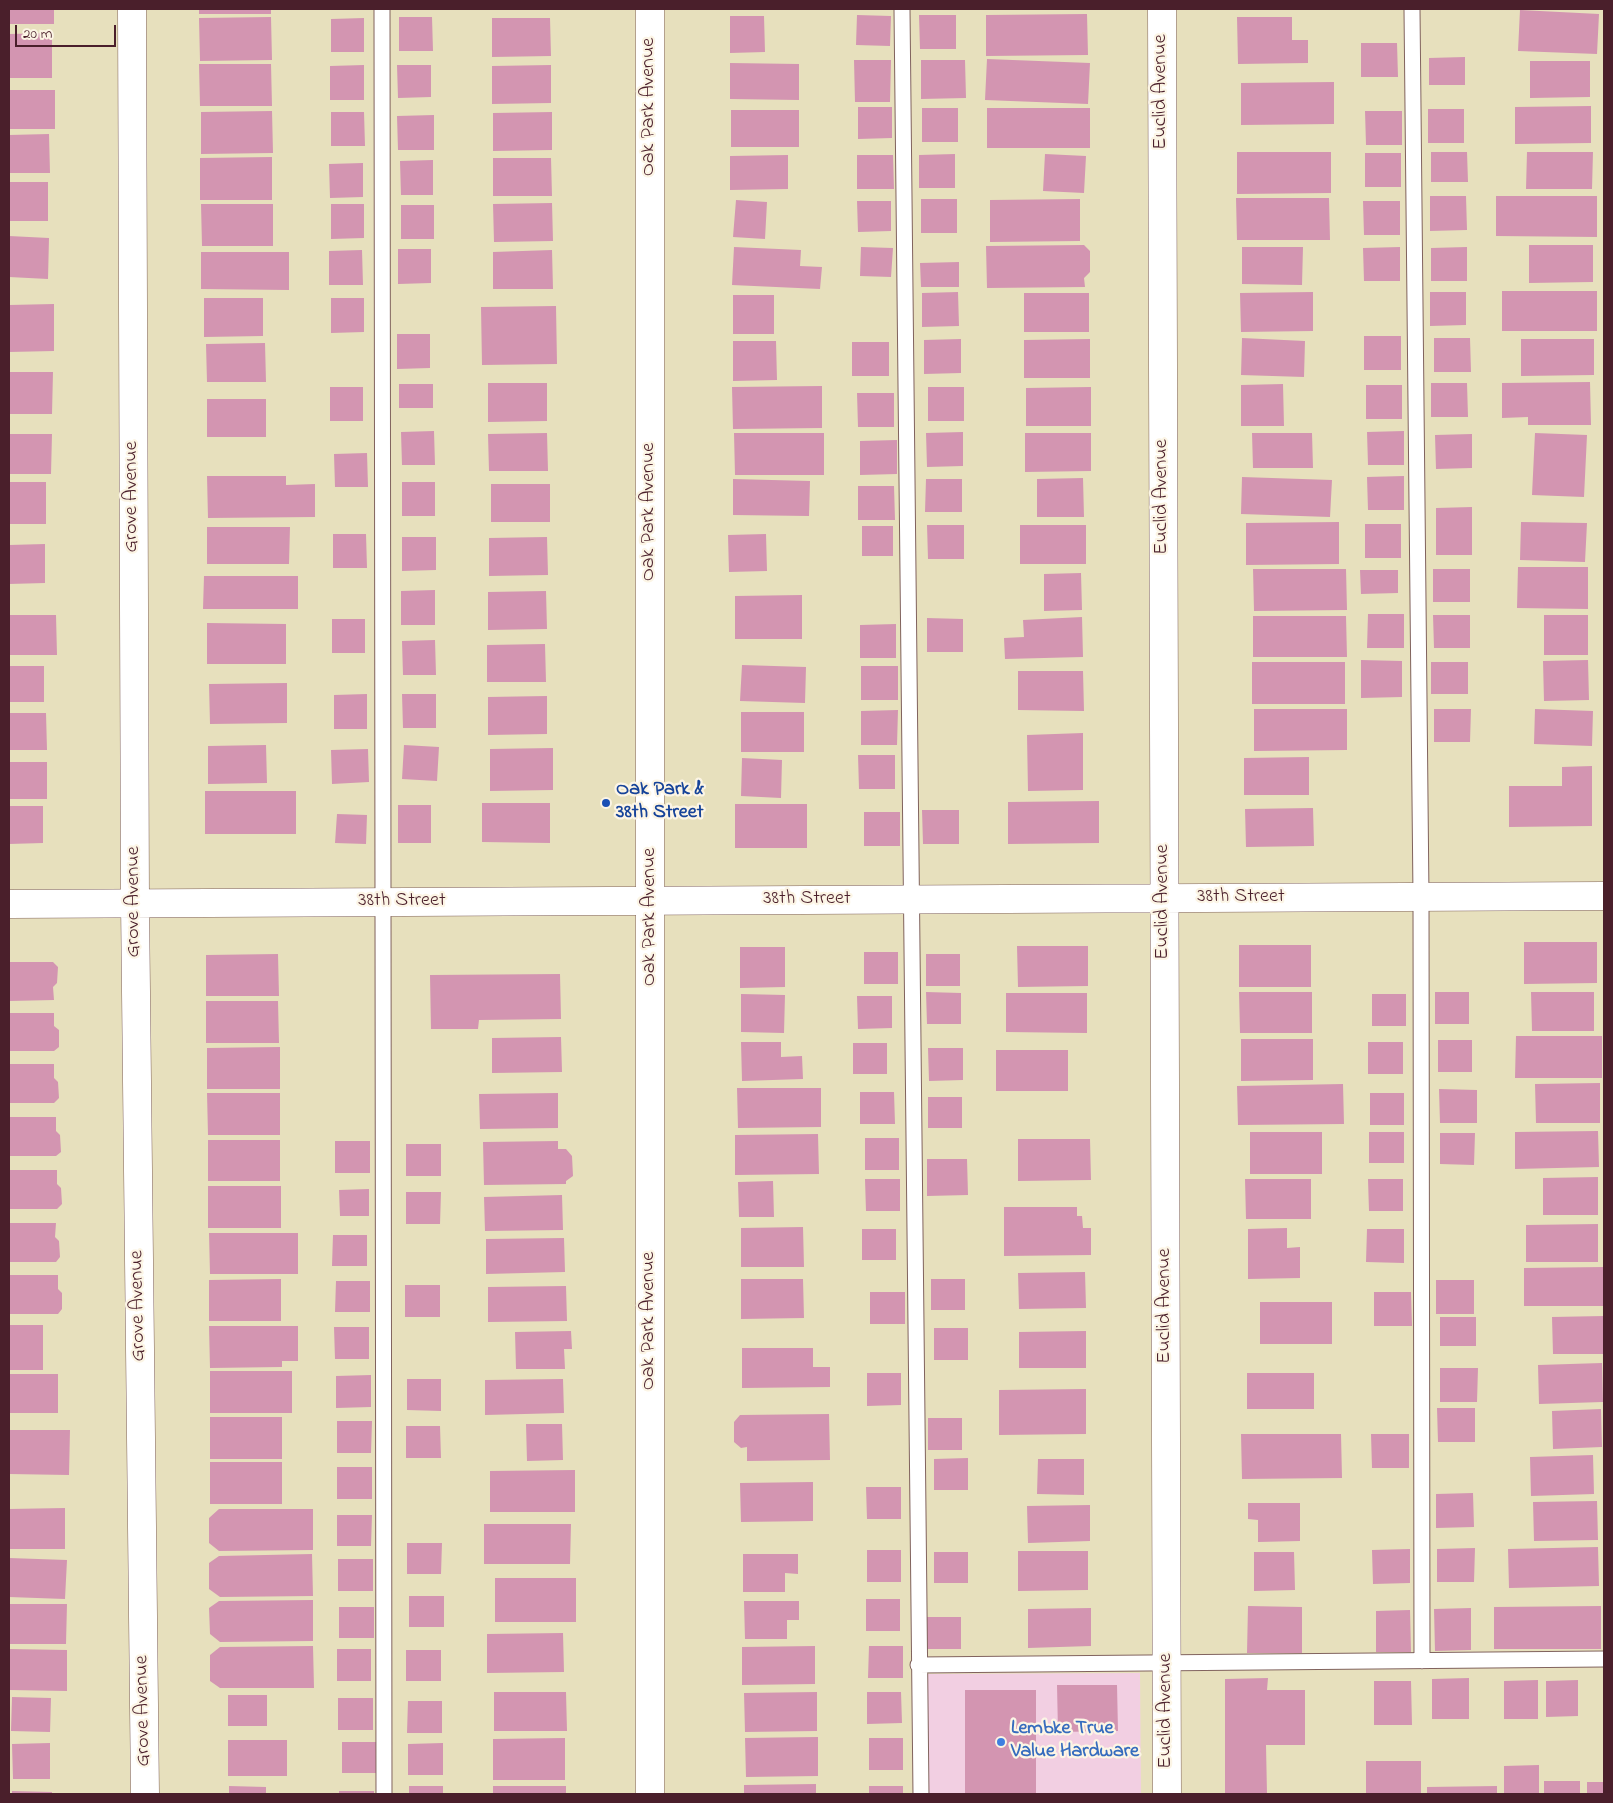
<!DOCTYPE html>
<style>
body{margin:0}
#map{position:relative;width:1613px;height:1803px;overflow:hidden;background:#e7e0bd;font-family:"Indie Flower",sans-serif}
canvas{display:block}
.frame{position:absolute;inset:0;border:10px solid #4a1f2b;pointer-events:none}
.scale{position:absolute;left:15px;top:25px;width:101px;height:22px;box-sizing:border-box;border:2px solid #4a1f2b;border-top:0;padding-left:6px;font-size:15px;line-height:18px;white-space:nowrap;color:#4a1f2b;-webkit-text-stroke:4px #fcf5e5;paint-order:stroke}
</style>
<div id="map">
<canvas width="1613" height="1803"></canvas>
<div class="frame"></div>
<div class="scale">20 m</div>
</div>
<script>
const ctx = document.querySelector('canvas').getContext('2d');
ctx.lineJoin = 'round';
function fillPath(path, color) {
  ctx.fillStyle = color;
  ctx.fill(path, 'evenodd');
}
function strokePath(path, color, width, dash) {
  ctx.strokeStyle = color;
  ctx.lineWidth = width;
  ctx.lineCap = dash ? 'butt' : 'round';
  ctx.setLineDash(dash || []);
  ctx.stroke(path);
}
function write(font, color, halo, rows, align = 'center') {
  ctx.font = font + ' "Indie Flower",sans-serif';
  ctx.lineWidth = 4.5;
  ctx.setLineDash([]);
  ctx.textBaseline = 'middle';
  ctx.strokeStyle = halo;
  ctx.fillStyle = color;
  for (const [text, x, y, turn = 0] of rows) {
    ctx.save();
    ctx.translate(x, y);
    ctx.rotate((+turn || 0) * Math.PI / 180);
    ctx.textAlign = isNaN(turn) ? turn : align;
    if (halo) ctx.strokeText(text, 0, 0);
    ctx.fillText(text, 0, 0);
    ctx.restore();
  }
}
const built = new Path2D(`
 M1140 1673 1141 1794H928L927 1674Z`);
const building = new Path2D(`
 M9 9H54V24H9Z
 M199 9H271V14H199Z
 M1520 10 1599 14 1597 54 1518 51Z
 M1087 14 1088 55 986 56V15Z
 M857 15 891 16 890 46 856 45Z
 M919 15H956V49H920Z
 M730 16H764L765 52 730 53Z
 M271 17 272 60 200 61 199 18Z
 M399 17H432L433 51H399Z
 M1237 17H1292V40H1308V63L1238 64Z
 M364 18V52H331V19Z
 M492 18H550L551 56 492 57Z
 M52 33V78H9V34Z
 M1361 43H1397L1398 77H1361Z
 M1465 57V85H1429V58Z
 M987 59 1090 63 1088 104 985 100Z
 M854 60H891L890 102H855Z
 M921 60H965L966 98 921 99Z
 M1530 61H1590V97L1530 98Z
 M730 63 799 64V100L730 99Z
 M199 64H271L272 106H200Z
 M364 65V100H330V66Z
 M397 65H431V97L398 98Z
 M551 65V103L492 104V66Z
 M1334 82V124L1241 125V83Z
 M9 90H55V129H9Z
 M1591 106V143L1515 144V107Z
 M858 107H892V138L858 139Z
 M922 108H958V142H922Z
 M987 108H1090V148H987Z
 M1428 109H1464V143H1428Z
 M731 110H799V147H731Z
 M272 111 273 153 201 154V112Z
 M1365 111H1402V145H1366Z
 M331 112H364L365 146H331Z
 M552 112V150L493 151V113Z
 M434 115V150H398L397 116Z
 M49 134 50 173H9V135Z
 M1237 152H1331V193L1237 194Z
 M1431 152H1467L1468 182H1431Z
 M1527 152H1593L1592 189H1526Z
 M1365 153H1401V187H1365Z
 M955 154V188H919V155Z
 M1045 154 1086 156 1084 193 1043 191Z
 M788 155V189L730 190V156Z
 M857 155H893L894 189H857Z
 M272 157V200H200V158Z
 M493 158H551L552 196H493Z
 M433 160V195H401L400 161Z
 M363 163V197L330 198 329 164Z
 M9 182H48V221H9Z
 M1430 196H1466L1467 230 1430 231Z
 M1496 196H1597V237L1496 236Z
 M1236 198H1329L1330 240H1237Z
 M921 199H957V233H921Z
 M1080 199V241L990 242V200Z
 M736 200 767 202 765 239 733 237Z
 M857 201H891V231L858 232Z
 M1363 201H1400V235H1364Z
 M552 203 553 241 494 242 493 204Z
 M201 204H273V246H202Z
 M331 204H364V238L331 239Z
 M401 205H434V239H401Z
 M9 236 49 238 48 279 9 277Z
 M1084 245 1090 251V272L1084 278 1085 287 987 288 986 246Z
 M1529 245H1593V282L1529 283Z
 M734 247 801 250 800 266 822 267 820 289 732 285Z
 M861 247 893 248 891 277 860 276Z
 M1242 247H1303L1302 285 1242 284Z
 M1400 247V281H1364L1363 248Z
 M1467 247V281H1431V248Z
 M398 249H431V283L398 284Z
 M362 250 363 285H329V251Z
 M552 250 553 289H493V252Z
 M201 252H289V290L201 289Z
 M959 262V287H921L920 263Z
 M1502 291H1597V331H1502Z
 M958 292 959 326 922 327V293Z
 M1313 292V331L1241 332 1240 293Z
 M1430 292H1466V325L1430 326Z
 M1024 293H1089V332H1024Z
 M733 295H774V334H733Z
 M204 298H263V336L204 337Z
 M331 298H364V332L331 333Z
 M54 304V351L9 352V305Z
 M556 306 557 364 482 365 481 307Z
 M397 334H430V368L397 369Z
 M1364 336H1401V370H1364Z
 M1242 338 1305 341 1304 377 1241 375Z
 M1434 338H1470L1471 372H1434Z
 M961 339V373L924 374V340Z
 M1090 339V378H1024V340Z
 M1521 339H1594V375L1521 376Z
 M733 341H776L777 380 733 381Z
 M852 342H889V376H852Z
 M265 343 266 382H207L206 344Z
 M9 372H53L52 414H9Z
 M1590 382 1591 425H1528V417L1502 418V383Z
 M488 383H547V421L488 422Z
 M1431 383H1467L1468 417H1431Z
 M399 384H433V408H399Z
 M1283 384 1284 426H1241V385Z
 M1366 385H1402V419H1366Z
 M822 386V428L733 429 732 387Z
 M330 387H363V421H330Z
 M928 387H964V421H928Z
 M1091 387V426H1026V388Z
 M857 393H894V427H858Z
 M207 399H266V437H207Z
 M434 431 435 465H402L401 432Z
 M1404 431V465H1368L1367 432Z
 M963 432V466L927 467 926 433Z
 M547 433 548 471H489L488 434Z
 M734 433H824V475H735Z
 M1025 433H1091V471L1025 472Z
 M1252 433H1312L1313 468H1253Z
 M1535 433 1587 435 1584 497 1532 495Z
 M9 434H52L51 474H9Z
 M1472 434V468L1436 469 1435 435Z
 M897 440V474L860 475V441Z
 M367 453 368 487H335L334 454Z
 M207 476H286V485L315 484V517L208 518Z
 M1404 476V510H1368L1367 477Z
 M1242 477 1332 480 1330 517 1241 514Z
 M1083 478 1084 517H1037V479Z
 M733 479 810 481 809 516 733 515Z
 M926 479H962V512H925Z
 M9 482H46V524H9Z
 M402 482H435V516H402Z
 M491 484H550V522H491Z
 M858 486H894L895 520H858Z
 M1472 507V555H1436V508Z
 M1339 522V564L1246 565V523Z
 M1521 522 1587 523 1585 562 1520 560Z
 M1365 524H1401V558H1365Z
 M927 525H964V559H928Z
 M1020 525H1086V564H1020Z
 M862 526H893V556H862Z
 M207 527H290L289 564H207Z
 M333 534H366L367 568H333Z
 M766 534 767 571 729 572 728 535Z
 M402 537H436V570L402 571Z
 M547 537 548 575 489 576V538Z
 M45 544V583L9 584V545Z
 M1518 567H1588V609L1517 608Z
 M1253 569H1346L1347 610 1254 611Z
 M1433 569H1470V602H1433Z
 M1360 570H1398V593L1361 594Z
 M1081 573 1082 610 1044 611V574Z
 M204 576H298V609H203Z
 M435 590V625H401V591Z
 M546 591 547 629 488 630V592Z
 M802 595V639H735V596Z
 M1368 614H1404V648H1367Z
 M9 615H56L57 655H9Z
 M1433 615H1470V648H1434Z
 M1544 615H1588V655H1544Z
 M1253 616H1346L1347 657H1253Z
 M1082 617 1083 657 1005 659 1004 638 1024 637 1023 620Z
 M927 618 963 619V652H927Z
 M332 619H365V653H332Z
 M207 623 286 624V664H207Z
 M896 624V658H860V625Z
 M435 640 436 675H403L402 641Z
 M545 644 546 682H487V645Z
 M1361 660 1402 661V697L1361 698Z
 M1588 660 1589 700 1544 701 1543 661Z
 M1252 662H1345V704H1252Z
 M1431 662H1468V694H1431Z
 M742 665 806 667 805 703 740 701Z
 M9 666H44V702H9Z
 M861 666H898V700H861Z
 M1018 671H1083L1084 711 1018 710Z
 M287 683V723L210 724 209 684Z
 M367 694V729H334V695Z
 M402 694H436V728H403Z
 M547 696V734L488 735V697Z
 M1254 709H1347V750L1254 751Z
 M1434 709H1471L1470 742H1434Z
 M1535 709 1593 711 1592 746 1534 744Z
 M898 710 897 745H861V711Z
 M741 712H804V752H741Z
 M9 713H46L47 750H9Z
 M1083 733V790L1028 791 1027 735Z
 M266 745 267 783 208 784V746Z
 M404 745 439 747 437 781 402 779Z
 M553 748V790L490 791V749Z
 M368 749 369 782 332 784 331 750Z
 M858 755H895V789H859Z
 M1309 757V795H1244V758Z
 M742 758 782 760 781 798 741 796Z
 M9 762H47V799H9Z
 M1592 766V826L1509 827V786H1562V767Z
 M205 791H296V834H205Z
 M1099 801V843L1008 844V802Z
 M482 803H550V843L482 842Z
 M735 804H807V848H735Z
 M398 805H431V843H398Z
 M9 806H43V843L9 844Z
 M1313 808 1314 846 1246 847 1245 809Z
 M922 810H959V844H923Z
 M864 812H900V846H864Z
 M337 814 367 815 366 844 335 843Z
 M1524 942H1597V983L1524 984Z
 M1239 945H1311V987H1239Z
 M1017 946H1088V986L1018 987Z
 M740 947H785V987L740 988Z
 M864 952H898V984H864Z
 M278 954 279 996H206V955Z
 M926 954H960V986H926Z
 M9 962H53L58 967 57 983 53 987 54 1000 9 1001Z
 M560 974 561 1019 479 1020 478 1029H431L430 975Z
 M926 992 961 993V1024H927Z
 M1239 992H1312V1033H1240Z
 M1435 992H1469V1024H1435Z
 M1531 992H1594V1031H1532Z
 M1006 993H1087V1033L1006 1032Z
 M741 994 785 995 784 1033 741 1032Z
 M1372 994H1406V1026H1372Z
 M857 996H892V1028L858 1029Z
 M206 1001H278L279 1043H206Z
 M9 1013H54V1026L59 1030V1047L54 1051H9Z
 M1516 1036H1602V1078H1515Z
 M561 1037 562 1072 492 1073V1038Z
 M1241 1039H1313V1080L1241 1081Z
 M1438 1040H1472V1072H1438Z
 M741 1042H781V1057L802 1056 803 1079 742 1081Z
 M1368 1042H1403V1074H1368Z
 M853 1043H887V1074H853Z
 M280 1047V1089H207V1048Z
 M928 1048H963V1080L929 1081Z
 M996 1050H1068V1091H996Z
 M9 1064H54V1078L58 1082 59 1098 54 1103H9Z
 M1600 1083V1123H1536L1535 1084Z
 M1343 1084 1344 1124 1238 1125 1237 1086Z
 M737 1088H821V1127L738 1128Z
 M1439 1089 1477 1090V1123H1440Z
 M860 1092H894L895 1124H860Z
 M207 1093H280V1135H208Z
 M558 1093V1128L480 1129 479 1094Z
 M1370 1093H1404V1125H1370Z
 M928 1097H962V1128H928Z
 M9 1117H56V1131L60 1135 61 1152 56 1156H9Z
 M1598 1131 1599 1167 1515 1169V1132Z
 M1250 1132H1322V1174H1250Z
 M1369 1132H1404V1163H1369Z
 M1440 1133H1475L1474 1165 1440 1164Z
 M818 1134 819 1174 735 1175V1135Z
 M865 1138H899V1170H865Z
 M1018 1139H1090L1091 1180 1018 1181Z
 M208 1140H280V1181H208Z
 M335 1141H370V1173H335Z
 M558 1141V1149H566L572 1156 573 1176 566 1181V1184L484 1185 483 1142Z
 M406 1144H441V1176H406Z
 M927 1159H967L968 1195 927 1196Z
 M9 1170H57V1184L61 1188 62 1204 57 1209H9Z
 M1598 1177V1215H1543V1178Z
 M865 1179H900V1211H866Z
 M1245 1179H1311V1219H1246Z
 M1368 1179H1403V1211H1369Z
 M773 1181 774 1217H739L738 1182Z
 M208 1186H281V1228H208Z
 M369 1189V1216H340L339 1190Z
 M406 1192H441L440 1224H406Z
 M562 1195 563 1230 485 1231 484 1197Z
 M1004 1207H1077V1216H1082L1083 1228H1091V1255L1004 1256Z
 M9 1223H56L55 1237 59 1241 60 1257 56 1262H9Z
 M1598 1224V1262H1526V1225Z
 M803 1227 804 1267H741V1228Z
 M1287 1228V1248L1300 1247V1278L1248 1279V1229Z
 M862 1229H896V1260H862Z
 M1367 1229H1404V1263L1366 1262Z
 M209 1233H298V1274H210Z
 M333 1235H367V1266H332Z
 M564 1238 565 1272 486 1274V1239Z
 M1604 1267V1306H1524V1268Z
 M1085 1272 1086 1308 1019 1309 1018 1273Z
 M9 1275H58V1289L62 1293V1309L58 1314H9Z
 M281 1279V1321H209V1280Z
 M741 1279H803L804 1318 741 1319Z
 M931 1279H965V1310H931Z
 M1436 1280H1474V1314H1436Z
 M336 1281H370V1312H335Z
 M405 1285H440V1317H405Z
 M566 1286 567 1321 488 1322V1287Z
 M870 1292H905V1324H870Z
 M1374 1292H1411L1412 1326H1374Z
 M1260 1302H1332V1344H1260Z
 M1604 1316V1354H1553L1552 1317Z
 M1440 1317H1476V1346H1440Z
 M9 1325H43V1370H9Z
 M209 1326H298V1361H282V1367L210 1368Z
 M334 1327H369V1359H335Z
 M934 1328H968V1360H934Z
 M571 1331 572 1349H564L565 1369H516L515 1332Z
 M1086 1331V1368H1019V1332Z
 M742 1348H813V1367H830V1387L742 1388Z
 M1602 1363 1603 1402 1539 1404 1538 1365Z
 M1440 1368H1478L1477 1402H1440Z
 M210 1371H292V1413H210Z
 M867 1373H901V1405L867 1406Z
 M1247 1373H1314V1409H1247Z
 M9 1374H58V1413H9Z
 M371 1375V1407L336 1408V1376Z
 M407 1379H441V1411L407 1410Z
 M563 1379 564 1413 485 1415V1380Z
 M1086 1389V1434L999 1435V1390Z
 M1437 1408H1475V1442H1438Z
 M1601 1409 1602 1447 1553 1449 1552 1411Z
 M829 1414 830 1460 747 1461V1447L741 1448 734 1442V1422L740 1415Z
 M210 1417H282V1459H210Z
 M928 1418H962V1450H928Z
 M337 1421H372L371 1453H337Z
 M526 1424H562L563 1460 527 1461Z
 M406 1426H440L441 1458H406Z
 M9 1430H70L69 1475 9 1474Z
 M1241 1434H1341L1342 1478 1242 1479Z
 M1371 1434H1409V1468H1372Z
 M1593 1455 1594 1494 1531 1496 1530 1457Z
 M968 1458V1490H934V1459Z
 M1038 1459H1084V1495L1037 1494Z
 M210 1462H282V1504H210Z
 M337 1467H372V1499H337Z
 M575 1470V1512H490V1471Z
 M813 1482V1521L741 1522 740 1483Z
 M866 1487H901V1519H867Z
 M1473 1493 1474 1527 1436 1528V1494Z
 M1597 1501 1598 1540 1534 1541 1533 1502Z
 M1248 1503H1300V1541L1258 1542V1520L1248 1519Z
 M1090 1505V1541L1028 1543 1027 1506Z
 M65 1508V1549H9V1509Z
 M219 1509H313V1550L219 1551 209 1543V1518Z
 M337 1515H372L371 1546H337Z
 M484 1524H571L570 1564H484Z
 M407 1543H442L441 1574H407Z
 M1598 1547 1599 1586 1509 1588 1508 1549Z
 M1475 1548 1474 1582H1437V1549Z
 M1410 1549V1583L1373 1584 1372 1550Z
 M867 1550H901V1582H867Z
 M1018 1551H1088V1590L1018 1591Z
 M934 1552H968V1583H934Z
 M1254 1552H1294L1295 1590 1254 1591Z
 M312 1554 313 1596 220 1597 209 1589V1563L219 1556Z
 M743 1554H798V1574L785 1573V1592H743Z
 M9 1558 67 1560 65 1599 9 1597Z
 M338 1559H373V1591H338Z
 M495 1578H576V1622H495Z
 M409 1596H444V1627H409Z
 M866 1599H900V1631H866Z
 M313 1600V1641L220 1642 210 1634 209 1608 219 1601Z
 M744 1601H799V1620H787V1639H745Z
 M9 1604H67L66 1644H9Z
 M1248 1606 1302 1607V1653H1247Z
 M1601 1606V1649H1494V1607Z
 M339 1607H374V1638H339Z
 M1091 1608V1646L1028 1648V1609Z
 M1471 1608V1650L1435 1651 1434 1609Z
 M1410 1610 1411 1652H1376V1611Z
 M926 1617H961V1649H927Z
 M563 1633 564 1672 487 1673V1634Z
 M313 1646 314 1688H220L210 1681V1655L220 1647Z
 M815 1646V1684L742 1685V1647Z
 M869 1646H903V1678H868Z
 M9 1649 67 1650V1691L9 1690Z
 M337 1649H371V1681H337Z
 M406 1650H441V1681H406Z
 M1268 1678 1267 1690H1305V1745H1266L1267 1794H1225V1679Z
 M1469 1678V1719H1432V1679Z
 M1538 1680V1719H1504V1681Z
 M1578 1680V1716L1546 1717V1681Z
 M1374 1681H1411L1412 1725H1374Z
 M1057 1685H1117L1118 1731 1058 1732Z
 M965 1690H1036V1794H965Z
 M494 1692H566L567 1731H494Z
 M817 1692V1731L745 1732 744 1693Z
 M867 1692H901L902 1723 867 1724Z
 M228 1695H267V1726H228Z
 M12 1697 51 1698 50 1732 11 1731Z
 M338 1698H373V1730H338Z
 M408 1701H442V1733H407Z
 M818 1737V1776L746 1777 745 1738Z
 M565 1738V1780H493V1739Z
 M869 1738H903V1770H869Z
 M228 1740H287V1776H228Z
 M342 1742H377V1773H342Z
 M50 1743V1779H13L12 1744Z
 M443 1743V1775H408V1744Z
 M1366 1761H1421V1794H1366Z
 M1539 1765V1794H1504V1766Z
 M1544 1781H1580V1794H1544Z
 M1587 1782H1604V1794H1587Z
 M816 1784V1794H744V1785Z
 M229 1786 266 1787V1794H229Z
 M409 1786H443V1794H409Z
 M493 1786H566V1794H493Z
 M869 1786H903V1794H869Z
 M1497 1786V1794H1427V1787Z
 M12 1791 52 1792V1794H12Z
 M339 1791H374V1794H339Z`);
const lane = new Path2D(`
 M382 9 384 1794
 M902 9 921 1794
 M1412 9 1421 897 1422 1661
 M918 1665 1604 1659`);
const street = new Path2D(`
 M132 9 135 903 145 1794
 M1162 9 1167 1794
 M9 904 1604 896
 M650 1794V9`);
const markers = [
 [606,803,5,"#1a4fb4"],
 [1001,1742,5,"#3f7fe0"]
];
const streetNames = [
 ["Euclid Avenue",1162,92,-90],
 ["Oak Park Avenue",650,107,-90],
 ["Grove Avenue",133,497,-90],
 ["Euclid Avenue",1163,497,-90],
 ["Oak Park Avenue",650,512,-90],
 ["38th Street",1241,898],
 ["38th Street",807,900],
 ["Grove Avenue",135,902,-90],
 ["38th Street",402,902],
 ["Euclid Avenue",1164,902,-90],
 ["Oak Park Avenue",651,917,-90],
 ["Grove Avenue",139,1306,-91],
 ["Euclid Avenue",1166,1306,-90],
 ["Oak Park Avenue",650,1321,-90],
 ["Grove Avenue",144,1711,-91],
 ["Euclid Avenue",1167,1711,-90]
];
const transitNames = [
 ["Oak Park &",616,791],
 ["38th Street",616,814]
];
const shopNames = [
 ["Lembke True",1011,1730],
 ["Value Hardware",1011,1753]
];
fillPath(built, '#f2cfe2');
fillPath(building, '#d395b1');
strokePath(lane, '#81635e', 17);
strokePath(street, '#81635e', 29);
strokePath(lane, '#fff', 15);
strokePath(street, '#fff', 28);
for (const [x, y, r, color] of markers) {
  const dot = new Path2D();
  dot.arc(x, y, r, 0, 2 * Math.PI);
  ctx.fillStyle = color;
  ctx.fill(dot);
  strokePath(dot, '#fcf5e5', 2);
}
write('20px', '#4a1f2b', '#fcf5e5', streetNames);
write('bold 20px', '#164399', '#fcf5e5', transitNames, 'left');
write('bold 20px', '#366cbe', '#fcf5e5', shopNames, 'left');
</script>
